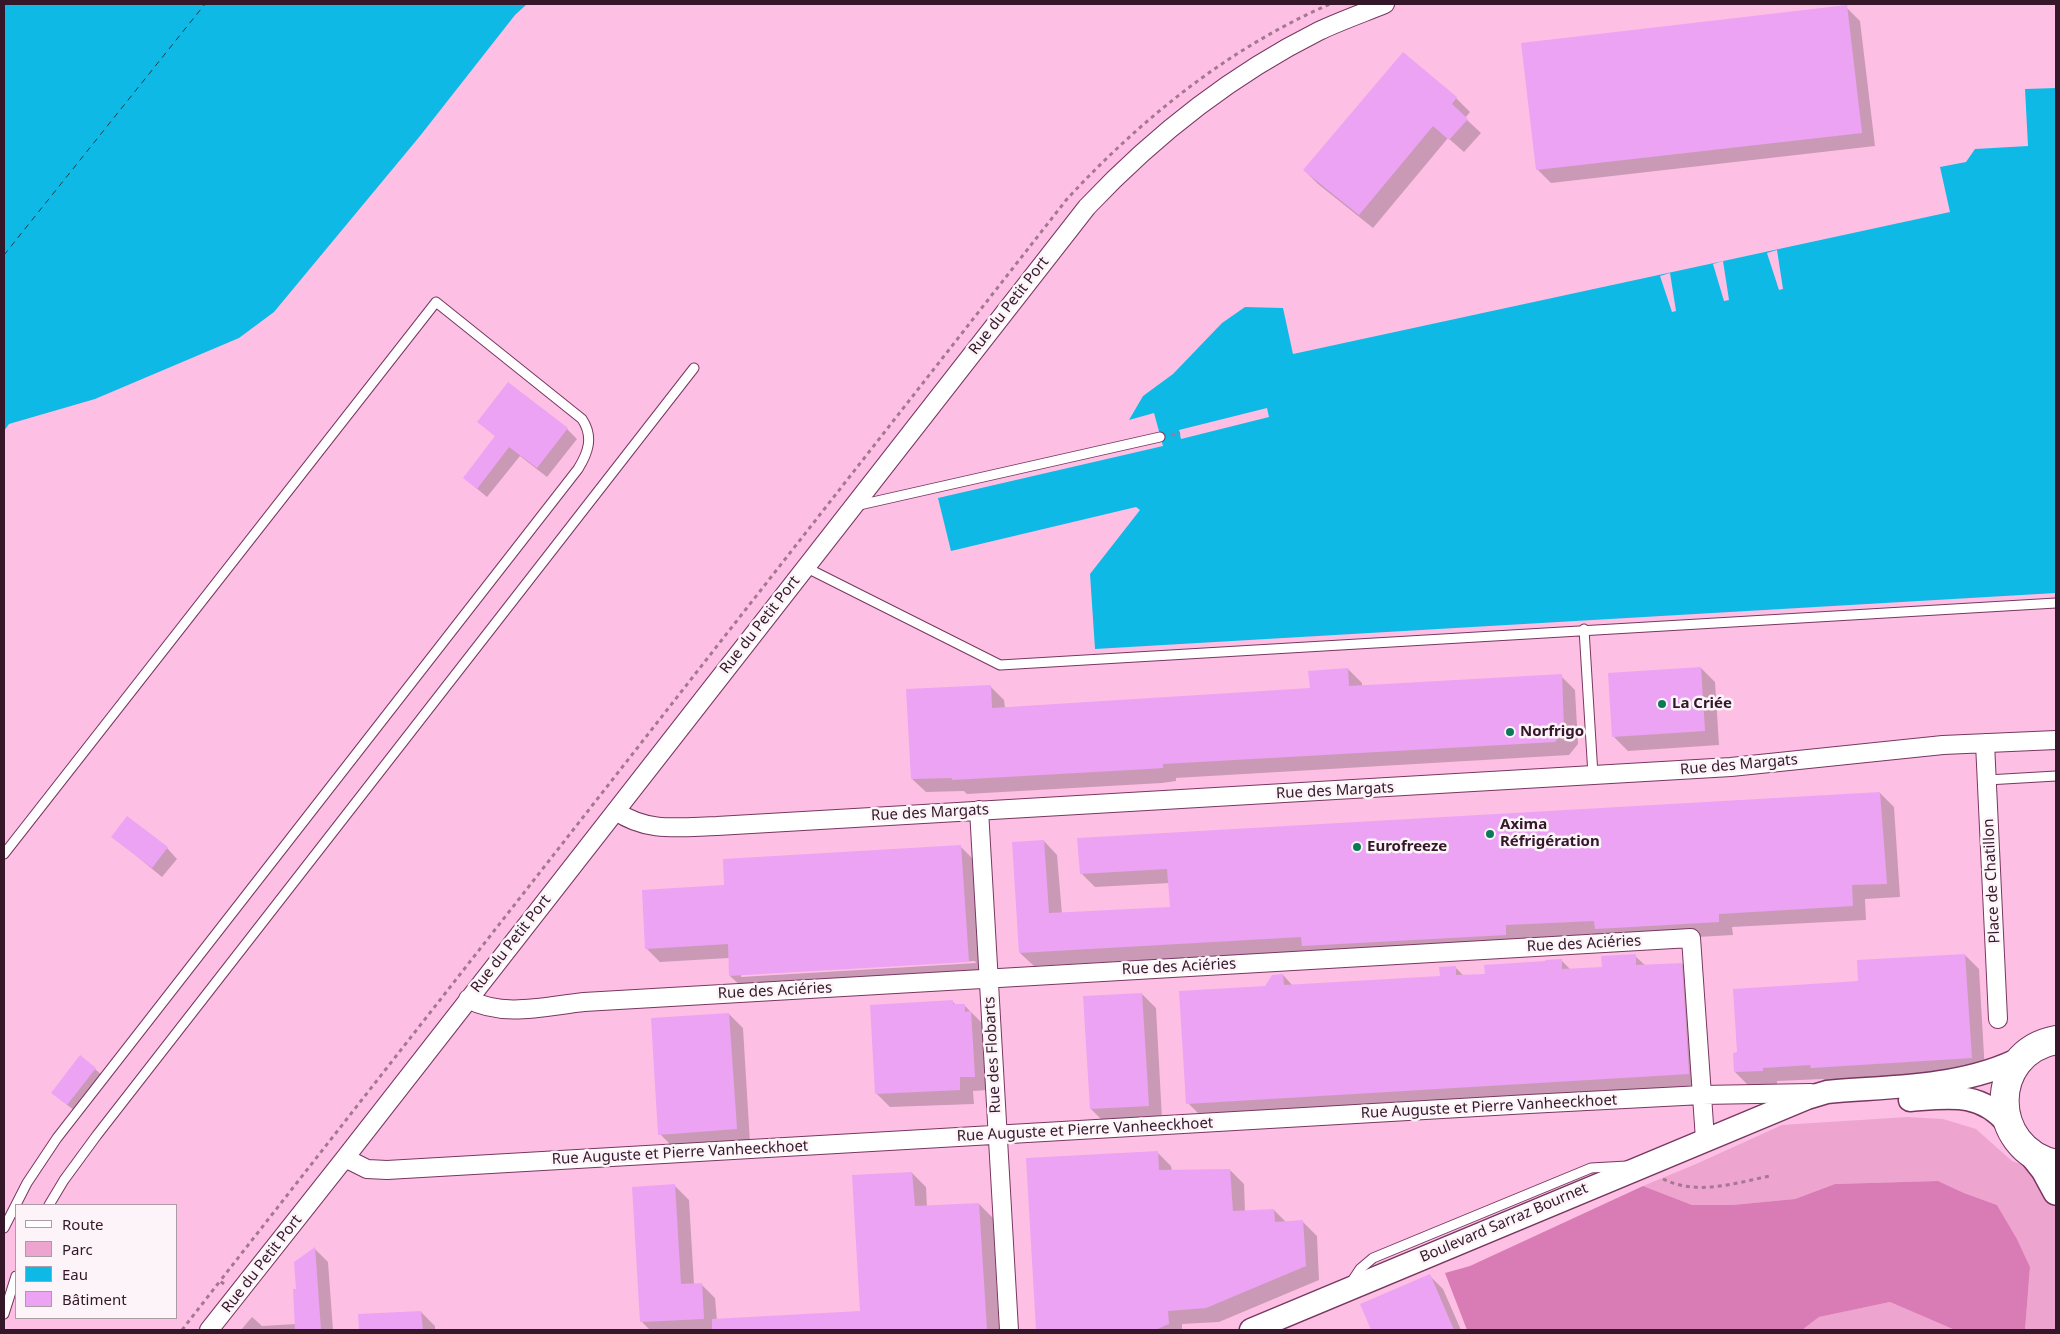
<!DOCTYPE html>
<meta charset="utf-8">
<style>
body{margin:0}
#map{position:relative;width:2060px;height:1334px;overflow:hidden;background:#fdc0e4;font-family:"Noto Sans",sans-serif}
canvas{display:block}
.frame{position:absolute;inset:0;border:5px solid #341829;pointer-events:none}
.legend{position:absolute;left:15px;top:1204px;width:162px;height:115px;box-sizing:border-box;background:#fcf4f8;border:1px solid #ac9ca5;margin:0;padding:6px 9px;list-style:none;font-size:15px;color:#341829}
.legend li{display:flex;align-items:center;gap:10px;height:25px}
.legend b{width:25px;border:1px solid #ac9ca5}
</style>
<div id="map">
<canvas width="2060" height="1334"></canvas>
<div class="frame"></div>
<ul class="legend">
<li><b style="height:6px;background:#fff"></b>Route</li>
<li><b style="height:14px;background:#eda4cf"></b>Parc</li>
<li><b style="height:14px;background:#0fb9e6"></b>Eau</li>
<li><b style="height:14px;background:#eca3f4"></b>Bâtiment</li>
</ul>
</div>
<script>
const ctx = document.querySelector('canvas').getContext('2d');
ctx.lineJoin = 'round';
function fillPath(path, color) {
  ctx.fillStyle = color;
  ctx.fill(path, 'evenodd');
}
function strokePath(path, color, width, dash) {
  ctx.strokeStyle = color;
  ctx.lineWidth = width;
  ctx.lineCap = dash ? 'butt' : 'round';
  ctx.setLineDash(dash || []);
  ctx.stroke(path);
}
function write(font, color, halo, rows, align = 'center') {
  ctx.font = font + ' "Noto Sans",sans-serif';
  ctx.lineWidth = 5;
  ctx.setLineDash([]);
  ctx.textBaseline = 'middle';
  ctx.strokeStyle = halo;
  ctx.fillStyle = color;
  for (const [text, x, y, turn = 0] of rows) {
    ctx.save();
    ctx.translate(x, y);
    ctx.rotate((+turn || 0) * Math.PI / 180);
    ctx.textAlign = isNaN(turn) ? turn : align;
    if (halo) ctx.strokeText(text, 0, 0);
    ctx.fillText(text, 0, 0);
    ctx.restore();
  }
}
const green = new Path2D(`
 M1907 1117 1943 1119 1976 1129 2012 1161 2037 1170 2056 1174V1330H2025L2030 1267 2017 1239 1997 1205 1964 1193 1938 1181 1835 1184 1795 1199 1732 1205H1692L1643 1186 1696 1164 1782 1125Z
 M1890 1302 1955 1330H1802L1819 1317Z`);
const forest = new Path2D(`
 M1938 1181 1964 1193 1997 1205 2017 1239 2030 1267 2025 1330H1955L1890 1302 1819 1317 1802 1330H1467L1445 1273 1470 1266 1643 1186 1692 1205H1732L1795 1199 1835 1184Z`);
const water = new Path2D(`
 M4 4H527L515 15 420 136 274 312 239 338 95 399 9 424 4 431Z
 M2056 88V593L1095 649 1090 574 1140 510 1136 507 951 551 938 498 1163 446 1154 413 1129 420 1143 396 1173 374 1222 323 1245 307 1283 308 1293 354 1950 212 1940 167 1966 162 1975 149 2028 146 2025 89Z`);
const pier = new Path2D(`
 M1777 250 1783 289 1779 290 1767 253Z
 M1723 261 1729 300 1724 301 1713 264Z
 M1670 273 1676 311 1672 312 1660 276Z
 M1267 408 1269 417 1181 439 1179 430Z`);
const shadow = new Path2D(`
 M1846 7 1860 21 1875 146 1551 183 1537 169Z
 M1456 98 1470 112 1465 118 1481 133 1464 152 1448 138 1373 228 1318 184 1304 170Z
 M508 384 567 429 577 439 547 477 520 456 487 497 464 478 496 437 479 422Z
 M1701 668 1715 682 1719 745 1628 751 1614 737Z
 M1348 669 1362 683V686L1561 676 1575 690 1578 744 1569 755 1176 778V781L1162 783 967 794 964 791 926 792 912 779 990 686 1004 700 1005 708 1311 689Z
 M1880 793 1894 807 1900 897 1865 899 1866 920 1732 927 1733 935 1610 942 1602 934 1519 939V948L1317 959 1309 951 1034 966 1020 953 1044 841 1057 855 1062 914 1172 908 1170 883 1095 887 1081 873Z
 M113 837 167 848 177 859 162 877Z
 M961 847 974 860 982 976 744 989 730 976 729 958 660 962 646 948 726 886ZM975 961 976 963 741 977V974Z
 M1965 955 1979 969 1985 1072 1826 1082 1823 1079 1777 1081V1084L1749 1086 1735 1072 1860 982Z
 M1635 956 1646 966 1682 964 1696 978 1702 1088 1202 1117 1188 1103 1266 987 1283 975 1293 986 1441 977 1455 967 1464 976 1486 975 1561 960 1571 970 1603 968Z
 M1142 994 1156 1008 1162 1119 1105 1123 1091 1109Z
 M952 1001 956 1005H964L985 1026 988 1090 973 1091 974 1104 890 1107 876 1093Z
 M729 1014 743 1028 750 1143 674 1148 660 1134Z
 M95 1069 102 1075 75 1111 52 1093Z
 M1157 1152 1171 1166 1172 1171 1230 1170 1244 1184 1245 1212 1274 1210 1287 1223 1303 1222 1317 1236 1319 1280 1219 1322 1182 1324V1330H1037L1027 1159Z
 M912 1173 926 1187 927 1207 979 1204 993 1218 999 1330H650L642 1322 675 1186 689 1200 694 1284H701L715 1298 717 1321 861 1312Z
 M315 1249 328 1262 333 1330H241L252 1317 262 1326 296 1324 297 1290 296 1263Z
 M1430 1276 1443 1289 1461 1330H1372L1361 1305Z
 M421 1312 435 1326V1330H360L359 1315Z`);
const ferry = new Path2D(`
 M4 255 205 4`);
const building = new Path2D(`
 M1847 5 1862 133 1536 170 1521 43Z
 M1403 52 1457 97 1452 104 1468 119 1449 140 1433 126 1359 215 1303 170Z
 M508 382 568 428 537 468 509 447 477 489 463 478 495 436 477 422Z
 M1701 667 1705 731 1612 737 1608 673Z
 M1348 668 1349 686 1562 674 1564 730 1555 742 1163 764V768L1148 769 952 780V778L911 779 906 689 991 685 992 708 1310 688 1308 671Z
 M1880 792 1887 884 1852 885 1853 906 1719 914V922L1614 928 1595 929 1594 921 1506 925V935L1302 946 1301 937 1019 953 1012 842 1044 840 1049 913 1170 907 1167 869 1080 874 1077 838Z
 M127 816 168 847 152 868 111 837Z
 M961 845 969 962 729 976 728 944 645 949 642 890 724 885 723 859Z
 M1636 954V965L1682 963 1689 1074 1186 1104 1179 991 1265 986 1272 975 1283 974 1284 985 1440 976 1439 967 1456 966V975L1485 974 1484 965 1546 961 1545 960 1562 959V969L1602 967 1601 956Z
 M1965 954 1972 1058 1811 1068 1810 1065 1763 1068V1071L1734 1072 1733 1053 1737 1052 1733 989 1858 981 1857 960Z
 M1142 993 1149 1106 1090 1109 1083 996Z
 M953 1000V1004H965V1012L971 1011 975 1077H960V1090L875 1094 870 1005Z
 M729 1013 737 1129 658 1135 651 1018Z
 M80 1055 96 1068 67 1105 51 1093Z
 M1158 1151 1159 1170 1230 1169 1233 1211 1274 1209 1275 1222 1303 1220 1306 1266 1206 1308 1168 1311 1169 1324 1155 1330H1036L1026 1158Z
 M912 1172 915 1206 979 1203 987 1330H712V1319L860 1311 852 1175Z
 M675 1184 681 1284 702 1283 704 1319 640 1322 632 1187Z
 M315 1247 321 1330H295L293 1289H296L294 1262Z
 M1430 1274 1454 1330H1371L1360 1304Z
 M421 1311 423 1330H359L358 1314Z`);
const path = new Path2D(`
 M1171 435 1180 433
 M1663 1179C1698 1196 1735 1183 1770 1176
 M224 1284 220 1281 1067 199C1142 118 1229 48 1330 4
 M182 1330 220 1281`);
const service = new Path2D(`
 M855 506 1160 437
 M805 567 1000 665 2056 603
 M1584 629 1593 775
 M1987 780 2056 776
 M4 854 436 302 582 419C594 437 588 453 578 469L57 1138 27 1183 4 1228
 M49 1205 64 1180 97 1135 694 368
 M1350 1284 1360 1269 1373 1258 1591 1168 1627 1166
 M4 1314 16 1276`);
const minor = new Path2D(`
 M1985 743 1998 1019
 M979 810 1009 1330
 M616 811C647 833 680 827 717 826L1731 767 1943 745 2056 740
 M468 999C503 1018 546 1006 584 1002L1691 938 1705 1139
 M345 1158 367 1169 387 1170 1529 1104 1702 1095 1811 1093
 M209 1330 345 1158 1087 207C1154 136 1231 75 1319 31 1340 21 1363 13 1385 4`);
const tertiary = new Path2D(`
 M1910 1100C1950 1097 1980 1091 2008 1124
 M1251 1330 1807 1098 1827 1092C1893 1086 1963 1088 2023 1057`);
const secondary = new Path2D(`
 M2029 1151 2044 1170 2056 1192`);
const primary = new Path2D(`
 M2056 1040C1987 1053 1988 1149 2056 1164`);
const markers = [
 [1662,704,5,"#0b7a56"],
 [1510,732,5,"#0b7a56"],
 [1490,834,5,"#0b7a56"],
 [1357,847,5,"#0b7a56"]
];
const streetNames = [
 ["Rue du Petit Port",1009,306,-52],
 ["Rue du Petit Port",760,625,-52],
 ["Rue des Margats",1739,765,-5],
 ["Rue des Margats",1335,791,-3],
 ["Rue des Margats",930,813,-3],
 ["Place de Chatillon",1992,881,-93],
 ["Rue du Petit Port",511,944,-52],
 ["Rue des Aciéries",1584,944,-3],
 ["Rue des Aciéries",1179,967,-3],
 ["Rue des Aciéries",775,991,-3],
 ["Rue des Flobarts",993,1055,-93],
 ["Rue Auguste et Pierre Vanheeckhoet",1489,1107,-3],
 ["Rue Auguste et Pierre Vanheeckhoet",1085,1130,-3],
 ["Rue Auguste et Pierre Vanheeckhoet",680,1153,-3],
 ["Boulevard Sarraz Bournet",1504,1223,-23],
 ["Rue du Petit Port",262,1264,-52]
];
const poiNames = [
 ["La Criée",1672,704],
 ["Norfrigo",1520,732],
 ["Axima",1500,825],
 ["Réfrigération",1500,842],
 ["Eurofreeze",1367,847]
];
fillPath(green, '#eda4cf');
fillPath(forest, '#d97bb5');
fillPath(water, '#0fb9e6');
fillPath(pier, '#fdc0e4');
fillPath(shadow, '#0003');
strokePath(ferry, '#223942', 1, [6, 5]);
fillPath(building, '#eca3f4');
strokePath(service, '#773760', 11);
strokePath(minor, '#773760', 20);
strokePath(tertiary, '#773760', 25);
strokePath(secondary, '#773760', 28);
strokePath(primary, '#773760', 30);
strokePath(path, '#a67793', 3, [4, 4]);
strokePath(service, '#fff', 9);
strokePath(minor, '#fff', 18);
strokePath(tertiary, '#fff', 22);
strokePath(secondary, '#fff', 25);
strokePath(primary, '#fff', 28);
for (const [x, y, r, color] of markers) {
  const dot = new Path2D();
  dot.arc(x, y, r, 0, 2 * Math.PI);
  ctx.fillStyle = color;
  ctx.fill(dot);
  strokePath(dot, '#fcf4f8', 2);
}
write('15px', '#341829', '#fcf4f8', streetNames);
write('bold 15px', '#341829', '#fcf4f8', poiNames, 'left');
</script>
